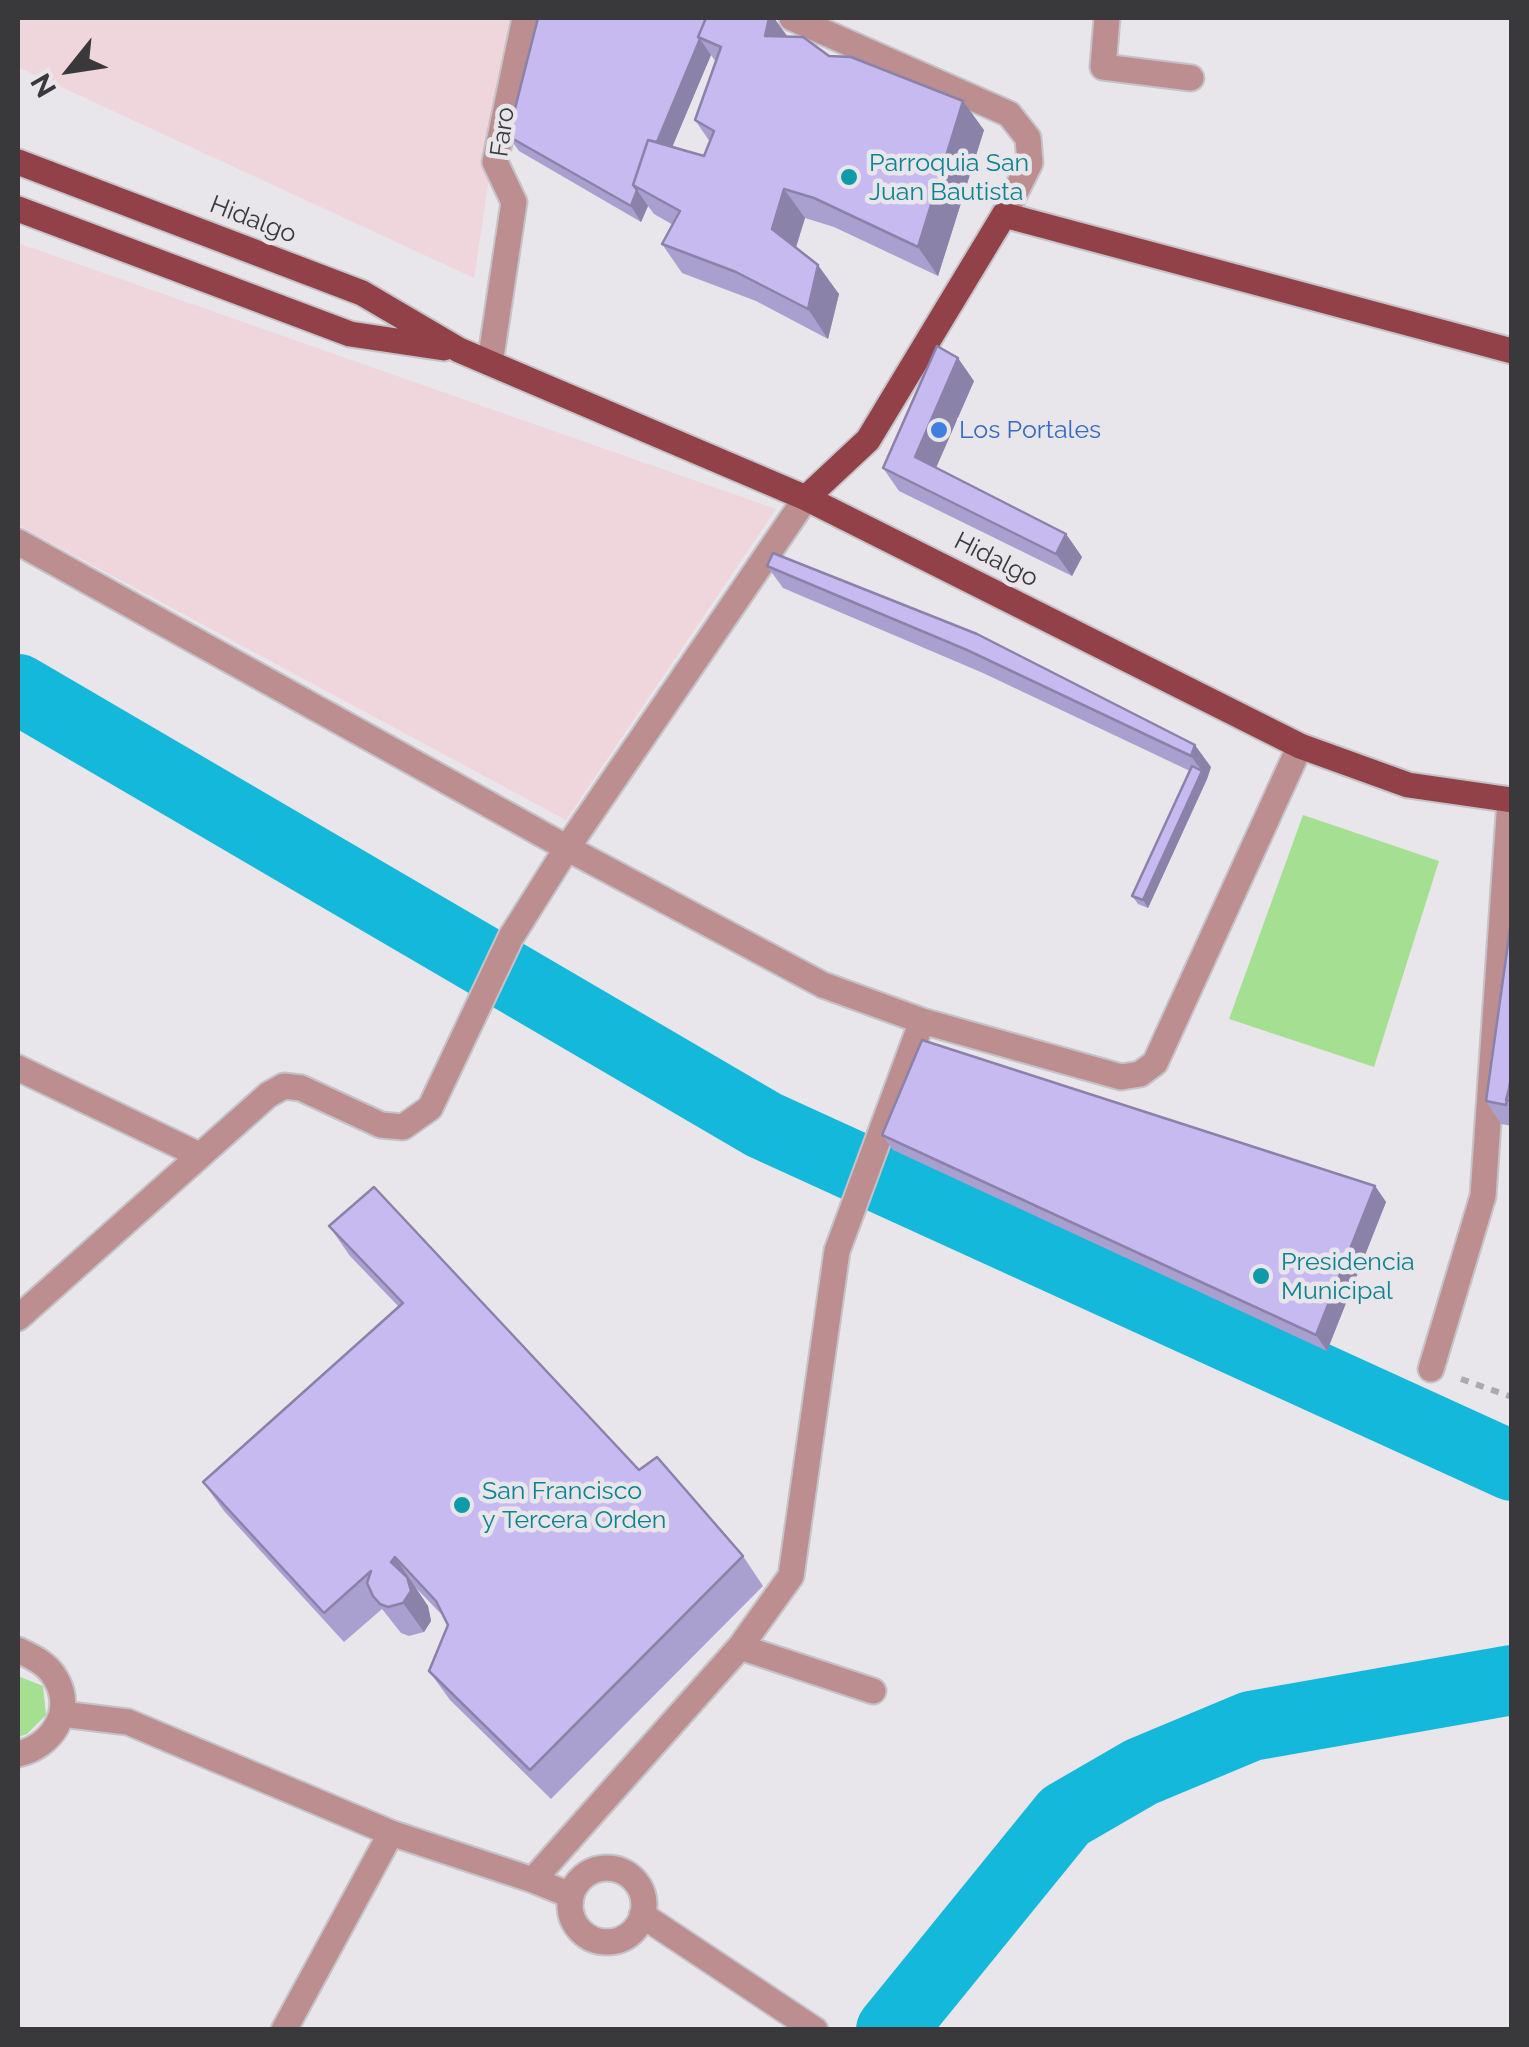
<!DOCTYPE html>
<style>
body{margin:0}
#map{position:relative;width:1529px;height:2047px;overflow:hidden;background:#e8e6eb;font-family:Raleway,sans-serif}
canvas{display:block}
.frame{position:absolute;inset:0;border:20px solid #39383a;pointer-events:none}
.north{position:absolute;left:20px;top:20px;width:100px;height:100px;-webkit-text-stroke:8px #e8e6eb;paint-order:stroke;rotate:240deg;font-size:28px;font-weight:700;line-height:40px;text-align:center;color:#39383a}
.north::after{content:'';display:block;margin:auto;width:35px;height:45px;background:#39383a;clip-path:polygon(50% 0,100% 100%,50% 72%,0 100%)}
</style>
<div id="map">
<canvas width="1529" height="2047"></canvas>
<div class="frame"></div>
<div class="north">N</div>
</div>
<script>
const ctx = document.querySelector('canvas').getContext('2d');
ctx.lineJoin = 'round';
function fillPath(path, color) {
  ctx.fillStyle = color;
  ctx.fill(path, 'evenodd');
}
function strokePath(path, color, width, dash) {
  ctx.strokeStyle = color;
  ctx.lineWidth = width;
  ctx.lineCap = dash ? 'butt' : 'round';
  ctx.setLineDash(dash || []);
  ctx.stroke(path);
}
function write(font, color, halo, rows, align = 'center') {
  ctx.font = font + ' Raleway,sans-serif';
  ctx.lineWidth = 9;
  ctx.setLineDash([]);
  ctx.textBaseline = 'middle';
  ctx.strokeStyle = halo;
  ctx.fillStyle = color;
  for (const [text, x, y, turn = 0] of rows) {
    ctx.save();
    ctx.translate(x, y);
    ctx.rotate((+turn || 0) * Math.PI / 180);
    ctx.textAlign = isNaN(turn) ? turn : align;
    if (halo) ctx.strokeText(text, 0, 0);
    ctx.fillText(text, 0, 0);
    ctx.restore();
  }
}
const commercial = new Path2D(`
 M18 18H513L474 278 18 67Z
 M18 243 776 509 566 820 18 525Z`);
const green = new Path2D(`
 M1303 815 1439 861 1374 1067 1229 1019Z
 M18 1676 43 1686 46 1715 27 1734 18 1737Z`);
const river = new Path2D(`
 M18 689 764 1125 1512 1466
 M891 2030 1065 1816 1141 1772 1251 1726 1512 1680`);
const path = new Path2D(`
 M1461 1379 1512 1397`);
const minor = new Path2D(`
 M792 18 1009 114 1028 138 1030 163 1004 215
 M1107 18 1103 67 1191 78
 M490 363 514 202 495 162 525 18
 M18 542 567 848 823 985 922 1021 1121 1077 1140 1074 1155 1063 1300 746
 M18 1068 199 1155
 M18 1318 268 1095 284 1086 301 1088 381 1125 403 1127 430 1108 511 937 567 848 806 498
 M1431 1369 1483 1196 1510 800
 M740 1647 873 1691
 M18 1650C33 1657 48 1664 56 1679 75 1712 51 1747 18 1754
 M62 1714 128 1722 391 1833 533 1880 570 1895
 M570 1905a37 37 0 1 1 74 0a37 37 0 1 1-74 0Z
 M533 1880 740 1647 791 1576 837 1251 922 1021
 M642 1915 815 2030
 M284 2030 391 1833`);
const major = new Path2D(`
 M18 162 362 293 459 350 806 498 1300 746 1408 785 1512 800
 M18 209 350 334 444 348
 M806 498 868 440 1004 215 1512 351`);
const wall = new Path2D(`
 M538 18H774L788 37 984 130 938 276 834 227 805 218 796 248 839 294 828 339 756 301 682 273 662 244 673 225 654 214 648 206 641 222 519 151 508 136ZM711 55 716 62 695 120 710 142 704 156 672 147Z
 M974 381 936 468 1066 534 1082 557 1072 576 899 491 883 468Z
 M767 566 977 634 1211 767 1207 779 1148 908 1138 904 1132 896 1190 771 983 673 783 588Z
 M1512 915V1126L1501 1124 1486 1101Z
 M882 1135 1375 1186 1386 1202 1327 1351 893 1150Z
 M329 1226 639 1470 743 1556 763 1586 551 1799 450 1700 429 1671 448 1625 444 1617 415 1587 428 1606 431 1621 424 1632 409 1636 401 1633 382 1609 344 1642 224 1511 203 1482 399 1307 350 1256Z`);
const shadedWall = new Path2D(`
 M769 18H774L791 42 765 36Z
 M700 39 711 55 652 195 638 188Z
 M963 101 984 130 938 276 918 247Z
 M784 189 805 218 792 259 772 229Z
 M637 190 648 206 641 222 631 206Z
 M818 265 839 294 828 339 808 309Z
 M958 358 974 381 931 479 915 457Z
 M1066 534 1082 557 1072 576 1056 554Z
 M1195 745 1211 767 1207 779 1148 908 1143 900 1202 771 1191 756Z
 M1375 1186 1386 1202 1327 1351 1316 1335Z
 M395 1557 428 1606 431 1621 424 1632 403 1603 391 1562Z`);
const building = new Path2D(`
 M538 18H706L698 37 700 39 657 142 648 140 633 185 637 190 631 206 508 136Z
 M706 18H769L765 36 803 37 829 56 851 57 963 101 918 247 814 198 784 189 772 229 818 265 808 309 736 272 662 244 680 211 633 185 648 140 704 156 714 131 695 120 721 47 698 37Z
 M937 346 958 358 915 457 1066 534 1056 554 883 468Z
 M773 553 977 634 1195 745 1191 756 967 650 767 566Z
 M1192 766 1202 771 1143 900 1132 896Z
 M1512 915V1072L1506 1105 1486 1101Z
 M922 1040 1375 1186 1316 1335 882 1135Z
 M1512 1077V1101L1506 1100Z
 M374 1187 639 1470 657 1457 743 1556 530 1770 429 1671 448 1625 436 1601 395 1557 391 1562 407 1577 411 1591 403 1603 388 1607 380 1604 373 1596 367 1583 371 1571 324 1613 203 1482 403 1303 329 1226Z`);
const markers = [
 [849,177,10,"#0f9aa8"],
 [939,430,10,"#3f7fe0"],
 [1261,1276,10,"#0f9aa8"],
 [462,1505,10,"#0f9aa8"]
];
const streetNames = [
 ["Faro",503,132,-82],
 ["Hidalgo",253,220,21],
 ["Hidalgo",996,560,27]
];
const cultureNames = [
 ["Parroquia San",869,163],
 ["Juan Bautista",869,192],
 ["Presidencia",1281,1262],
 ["Municipal",1281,1291],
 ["San Francisco",482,1491],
 ["y Tercera Orden",482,1520]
];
const shopNames = [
 ["Los Portales",959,430]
];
fillPath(commercial, '#efd5dc');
fillPath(green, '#a5e092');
strokePath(river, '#13b8db', 70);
strokePath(minor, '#c5c3c8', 29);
strokePath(major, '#c5c3c8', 29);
strokePath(path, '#abaaae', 6, [8, 8]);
strokePath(minor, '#bd8e8f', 25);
strokePath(major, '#914147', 25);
fillPath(wall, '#aaa0cf');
fillPath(shadedWall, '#8b82a9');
fillPath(building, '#c6baf1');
strokePath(building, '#8b82a9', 2.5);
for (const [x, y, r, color] of markers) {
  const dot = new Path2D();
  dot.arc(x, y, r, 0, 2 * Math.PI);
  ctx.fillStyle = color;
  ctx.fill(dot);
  strokePath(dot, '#e8e6eb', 4);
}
write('25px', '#39383a', '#e8e6eb', streetNames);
write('25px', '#0d838f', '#e8e6eb', cultureNames, 'left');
write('25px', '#366cbe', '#e8e6eb', shopNames, 'left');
</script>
